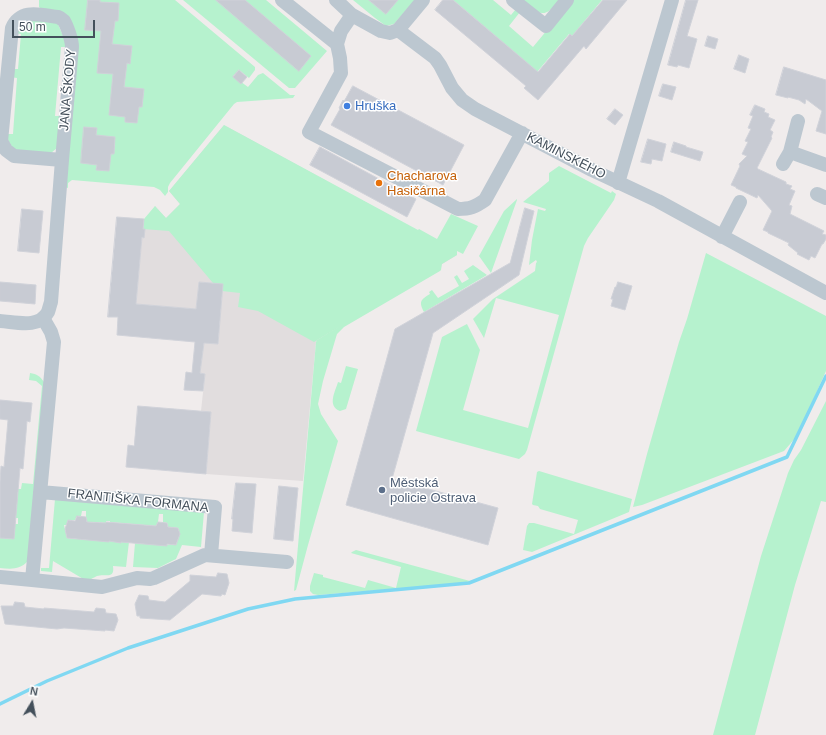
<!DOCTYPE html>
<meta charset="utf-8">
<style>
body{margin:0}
#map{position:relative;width:826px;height:735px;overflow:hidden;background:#f0ecec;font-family:Arial,sans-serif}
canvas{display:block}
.north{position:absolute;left:12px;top:683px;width:40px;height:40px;-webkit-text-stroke:3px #fff;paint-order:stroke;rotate:10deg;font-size:11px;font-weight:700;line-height:16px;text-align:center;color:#44505b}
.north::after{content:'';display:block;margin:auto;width:14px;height:18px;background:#44505b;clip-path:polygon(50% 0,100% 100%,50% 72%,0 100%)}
.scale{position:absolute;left:12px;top:20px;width:83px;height:18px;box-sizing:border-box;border:2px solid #44505b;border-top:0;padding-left:5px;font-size:12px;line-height:14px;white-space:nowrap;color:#44505b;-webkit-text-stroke:3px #fff;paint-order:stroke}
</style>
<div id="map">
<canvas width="826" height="735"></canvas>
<div class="north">N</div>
<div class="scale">50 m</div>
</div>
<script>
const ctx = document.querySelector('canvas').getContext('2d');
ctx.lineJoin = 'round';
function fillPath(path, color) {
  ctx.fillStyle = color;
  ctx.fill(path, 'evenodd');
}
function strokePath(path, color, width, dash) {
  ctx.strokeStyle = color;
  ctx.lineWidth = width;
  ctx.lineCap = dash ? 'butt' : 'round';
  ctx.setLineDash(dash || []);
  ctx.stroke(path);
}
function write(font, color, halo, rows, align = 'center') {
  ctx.font = font + ' Arial,sans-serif';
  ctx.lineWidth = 3;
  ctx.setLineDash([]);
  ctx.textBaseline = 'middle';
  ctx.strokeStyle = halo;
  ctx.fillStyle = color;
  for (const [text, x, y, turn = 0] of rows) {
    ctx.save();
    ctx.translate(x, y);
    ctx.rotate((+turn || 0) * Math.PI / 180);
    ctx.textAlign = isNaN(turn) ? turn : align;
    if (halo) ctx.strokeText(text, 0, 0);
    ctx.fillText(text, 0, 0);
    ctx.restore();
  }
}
const education = new Path2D(`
 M224 125 457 252V255L317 340 316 342 303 481 206 474 211 413 201 411 205 374 200 373 204 343 218 344 223 284 199 282 196 309 136 304 143 228 155 206 166 218 180 204 169 191Z`);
const green = new Path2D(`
 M39 0H175L255 67V70L249 78 238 69 239 70 233 76 248 87 258 75 263 73 290 95H295L293 98 237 102 234 104 170 183 168 187V192L165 196 160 190 154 187 72 180 68 183V188L65 187 66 14 44 12 39 7Z
 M183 0H266L327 51 295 88H289Z
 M353 0H415L394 24 386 26 375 18Z
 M453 0H493L511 15 516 9 520 12 509 26 533 47 572 0H602L572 36 569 34 537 72Z
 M521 0H560C557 3 554 7 550 10 540 19 529 6 521 0Z
 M24 20 57 22 68 47H61L55 116H62L57 148 51 153 14 151 5 134H13L17 78 10 77 11 69H18L21 34 14 33Z
 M224 125 418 230 419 229 437 239 451 214 478 226 463 254 457 251V255L442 264 441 270 440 271 344 327 337 334 323 381 318 404 321 414 338 441 308 545 296 590 294 591 316 342 317 340 345 323 314 342 258 311 238 307 240 293 222 291 213 283 169 231 143 229 144 219 155 206 166 218 180 204 169 191Z
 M559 166 611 193 612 191 616 194 614 200 588 238 584 246 527 450 525 454 519 459 416 431 442 337 467 324 480 350 463 410 528 428 559 315 496 298 484 338 473 319 493 299 535 271 536 263 537 262 536 260 529 265 532 240 538 209 545 211 546 209 523 202 549 181V173Z
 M517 199V200L491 273 479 256 504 211Z
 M706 253 826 316V371L797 436 784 451 642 505 633 507 647 454 679 342 687 319Z
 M473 265 487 275 424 312C419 302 420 300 430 294L429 292 432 290 438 298 459 286 454 277 457 275 462 283 469 279 464 271Z
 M346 366 358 369 346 409 340 411C327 406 335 392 338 382L341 383Z
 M30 373C37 374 40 376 44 382L28 561C20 570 11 569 0 568V538L15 524H18V518H15L18 489H21L22 483 33 484 42 386 36 381 29 380Z
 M826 401V502L821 501 795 585 755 735H713L761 556 788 473 794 460 801 450Z
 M539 471 632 499 629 512 532 552 523 550 527 526 529 523H534L574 534 578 520 540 509 538 506 533 505 532 504 537 472Z
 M55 499 204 512 201 547 182 545 176 559 158 568 133 567 135 543 176 545C178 539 181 534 178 528L168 527 167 523 163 522V514H159L158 522 156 526 110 522V521H106V523L87 522 86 517V511H82L81 516H77L75 520H68L67 523V525H64L67 538C88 540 108 540 129 542L126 567 113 566C115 580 105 573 97 576 92 578 90 581 85 580L53 561 52 572 41 571V568H49Z
 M356 550 470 581 468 583 318 595 313 594 310 591V586L314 573 323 575V577L365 588 368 580 396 588 401 567 351 553 352 552Z`);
const stream = new Path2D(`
 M0 704 47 681 128 648 248 609 295 599 469 583 787 457 826 376`);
const building = new Path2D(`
 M88 0H100V2L119 3 118 21H115L112 44 132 46 130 64 127 63 124 87 144 89 142 107H139L137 123 125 122V117L109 115 113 74 97 73 101 31 85 30Z
 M216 0H245L311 56 299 71Z
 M369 0H398L386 14Z
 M443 0H453L538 72 570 34 572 36 603 0H627L586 49 584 46 538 100 524 88 526 86 435 10Z
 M686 0H698L687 36 697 39 689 68 678 65 677 67 668 65Z
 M708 36 718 39 715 49 705 46Z
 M739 55 749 59 745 73 734 69Z
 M784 67 826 80V134L816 131 822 111 806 99 805 104 799 100 788 97V98L776 95Z
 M239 70 247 77 241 84 233 77Z
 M663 84 676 87 672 100 659 96Z
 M353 86 464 145 443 185 331 125 340 109 339 108 343 100 344 101Z
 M755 105 765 109 764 112 769 114 768 117 775 120 770 130 773 132 771 137 772 138 757 168 758 169 786 182V184L792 186 790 189 795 191 789 205 792 206 790 214 824 231 822 234 826 235V239L823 244H822L815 258 811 256 809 260 797 254 798 253 788 245 789 243 768 233V232L763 230 772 211 758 195 757 198 736 188V187L731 185 740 166 739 164 747 156 742 154 748 142 745 141 751 129 748 128 753 116 750 115Z
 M615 109 623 115 615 125 607 119Z
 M84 127 97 128 96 135 115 137 114 154H111L109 171 96 170 97 165 81 163Z
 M648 139 666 144 662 161 652 159 651 164 641 162Z
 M674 142 686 146V147L703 152 700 161 671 152Z
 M320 147 416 199 407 217 310 165Z
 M525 208 534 211 519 275 433 333 392 479 498 508 488 545 346 505 395 329 510 263Z
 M22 209 43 211 39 253 18 251Z
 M117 217 144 219 143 229H145L144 238 142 237 136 304 196 309 199 282 223 284 218 344 204 343 200 373 205 374 203 391 184 390 186 372 192 373 195 342 117 335 118 317H108Z
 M0 282 36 285 35 304 0 301Z
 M618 282 632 286 625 310 611 306 613 299H611L615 287H616Z
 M0 400 32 403 30 422 27 421 23 469 20 468 14 539 0 538V482L1 466 4 467 8 420 0 419Z
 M138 406 211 412 206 474 126 467 128 445 134 446Z
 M236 483 256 484 252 533 232 531 233 519H232Z
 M279 486 298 488 293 541 274 539Z
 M77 516 86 517 87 522 106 523V522L156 526 158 522 167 523 168 527 178 528 180 534 176 545 167 544V546L121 542V543L109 541V542L67 538 65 529 68 520 75 521Z
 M218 573 227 574 229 583 225 595 222 594 221 596 202 594 170 620 140 618V616H137L135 604 139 595 148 596 149 600 165 602 190 581V575L216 577Z
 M15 602 24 603 25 607 44 609V608L94 612 96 608 105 609 106 613 116 614 118 620 114 631 105 630V631L64 628 57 629 5 624 1 606H13Z`);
const minor = new Path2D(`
 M282 0 337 44
 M336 0 352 15 381 31 390 33 398 30 423 0
 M513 0 546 26 567 0
 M398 30 435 58 440 65 452 88 462 100 475 109 592 170 658 201 826 293
 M337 44 340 58 341 73 309 132 458 209C470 209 475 207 485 200L522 133
 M337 44 341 31 352 15
 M798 121 790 152 826 165
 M783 164 790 152
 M618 183 672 0
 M817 194 826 198
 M722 237 740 202
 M0 321C16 322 39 329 48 312 49 309 50 305 51 302L62 160 72 47C72 40 67 26 64 21 62 19 61 18 58 17 41 15 21 8 12 28L1 141 6 150 14 156 62 160
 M40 492 215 507 211 555
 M0 577 32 580 54 342 51 332 43 318
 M32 580 102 587 137 578 150 579 154 578 205 555 287 562`);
const markers = [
 [347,106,4,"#3f7fe0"],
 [379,183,4,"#e8710a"],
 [382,490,4,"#5c6f8a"]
];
const streetNames = [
 ["JANA ŠKODY",68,90,-85],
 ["KAMINSKÉHO",566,156,27],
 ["FRANTIŠKA FORMANA",138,501,6]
];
const shopNames = [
 ["Hruška",355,106]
];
const foodNames = [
 ["Chacharova",387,176],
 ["Hasičárna",387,191]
];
const serviceNames = [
 ["Městská",390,483],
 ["policie Ostrava",390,498]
];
fillPath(education, '#e1ddde');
fillPath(green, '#b6f2ce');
strokePath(stream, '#80d8f2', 3.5);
fillPath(building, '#c8cbd3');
strokePath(building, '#d0d2d9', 1);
strokePath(minor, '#bcc7d0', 14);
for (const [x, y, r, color] of markers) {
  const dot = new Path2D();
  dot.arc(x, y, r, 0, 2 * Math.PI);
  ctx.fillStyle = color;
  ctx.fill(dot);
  strokePath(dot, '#fff', 1.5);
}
write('13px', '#44505b', '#fff', streetNames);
write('13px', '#366cbe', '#fff', shopNames, 'left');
write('13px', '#c56008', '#fff', foodNames, 'left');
write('13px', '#4e5e75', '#fff', serviceNames, 'left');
</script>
